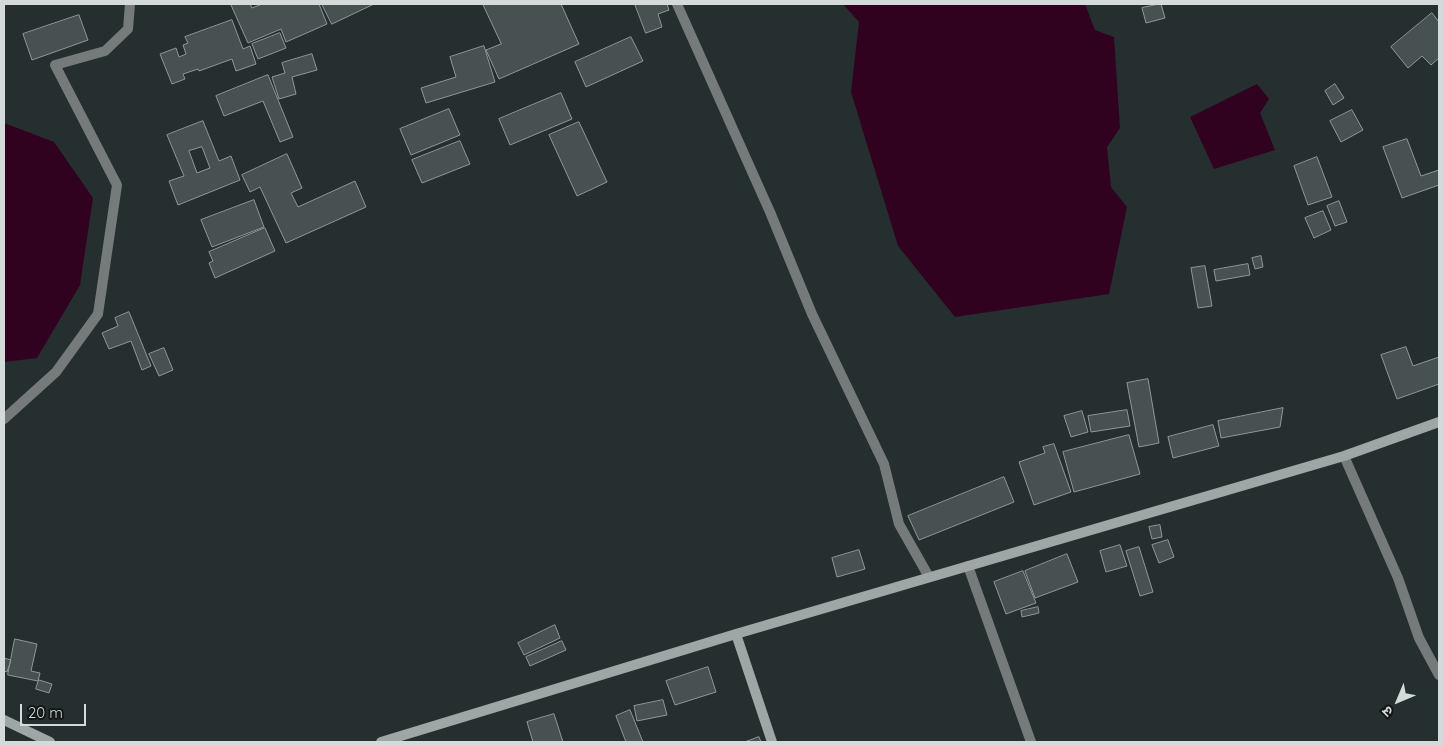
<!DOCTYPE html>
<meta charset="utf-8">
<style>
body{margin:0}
#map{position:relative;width:1443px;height:746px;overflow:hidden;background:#262f30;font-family:Quicksand,"Noto Sans Devanagari",sans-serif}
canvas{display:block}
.frame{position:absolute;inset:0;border:5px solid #d4dada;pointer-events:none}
.north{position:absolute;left:1373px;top:676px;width:50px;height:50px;-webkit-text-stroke:4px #121616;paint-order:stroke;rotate:225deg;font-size:14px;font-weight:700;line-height:20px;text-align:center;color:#d4dada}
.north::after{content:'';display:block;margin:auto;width:18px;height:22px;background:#d4dada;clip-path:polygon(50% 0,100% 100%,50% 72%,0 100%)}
.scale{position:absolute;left:20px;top:704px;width:66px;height:22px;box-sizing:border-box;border:2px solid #d4dada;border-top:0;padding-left:6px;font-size:15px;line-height:18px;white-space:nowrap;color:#d4dada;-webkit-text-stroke:4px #121616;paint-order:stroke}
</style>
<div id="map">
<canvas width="1443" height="746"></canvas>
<div class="frame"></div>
<div class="north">उ</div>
<div class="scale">20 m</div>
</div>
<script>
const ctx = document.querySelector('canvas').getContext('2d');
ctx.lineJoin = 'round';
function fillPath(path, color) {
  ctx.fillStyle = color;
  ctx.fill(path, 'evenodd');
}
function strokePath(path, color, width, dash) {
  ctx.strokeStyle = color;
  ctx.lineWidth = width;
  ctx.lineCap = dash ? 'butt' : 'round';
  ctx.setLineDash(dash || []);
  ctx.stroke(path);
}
const water = new Path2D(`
 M843 4H1085L1095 30 1114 37 1120 128 1107 147 1111 187 1127 207 1109 294 955 317 898 246 851 92 859 22Z
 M1257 84 1269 99 1260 113 1275 150 1214 169 1190 117Z
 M4 123 54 142 93 198 80 285 37 358 4 362Z`);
const building = new Path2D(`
 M234 4H250L252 8 262 4H319L327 24 286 42 281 29 248 43 231 5Z
 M322 4H374L332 24Z
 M483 4H561L579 44 499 79 486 50 501 44Z
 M635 4H667L669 10 658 14 662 27 646 33Z
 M1161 4 1165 18 1146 23 1142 8Z
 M1432 13 1439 22V58L1431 65 1422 56 1408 68 1391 47Z
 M79 15 88 40 32 60 23 34Z
 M232 20 243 49 250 46 256 64 236 71 232 59 199 71 198 69 183 74 185 79 172 84 160 54 176 48 179 57 186 54 183 45 188 43 185 37Z
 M280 33 286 48 258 59 252 44Z
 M631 37 643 61 586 87 575 62Z
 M484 46 495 82 426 103 421 88 456 77 450 57Z
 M312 54 317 70 292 77 296 94 279 99 272 77 285 73 282 63Z
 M268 75 293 137 280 142 263 101 224 116 216 96Z
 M1335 84 1344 98 1333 105 1325 91Z
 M561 93 572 119 510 145 499 119Z
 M449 109 460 135 411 155 400 129Z
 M1352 110 1363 130 1341 142 1330 121Z
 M203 121 219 161 231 156 240 180 178 205 169 181 184 176 167 135ZM202 147 210 168 197 173 189 151Z
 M579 122 607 182 577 196 549 135Z
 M1407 139 1421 176 1439 170V185L1402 198 1383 147Z
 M460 141 470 164 422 183 412 160Z
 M287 154 302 188 291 193 298 207 355 181 366 207 286 243 260 187 250 192 242 175Z
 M1317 157 1332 197 1308 205 1294 166Z
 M254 200 264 227 212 247 201 220Z
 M1339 201 1347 222 1335 226 1327 206Z
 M1323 211 1331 230 1314 238 1305 218Z
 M265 228 275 251 215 278 209 263 213 261 209 252Z
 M1261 256 1263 267 1255 269 1252 258Z
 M1248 264 1250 275 1216 281 1214 270Z
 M1205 266 1212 306 1198 308 1191 268Z
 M129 312 151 366 142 370 131 341 109 349 102 333 118 326 115 318Z
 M1406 347 1413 366 1439 357V384L1397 399 1381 355Z
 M164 348 173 370 159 376 149 354Z
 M1148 379 1159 443 1139 447 1127 383Z
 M1283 408 1280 427 1221 438 1218 421Z
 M1127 410 1130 426 1091 432 1088 416Z
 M1082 411 1088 432 1071 437 1064 416Z
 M1213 425 1219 446 1173 458 1168 437Z
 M1129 435 1140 474 1074 492 1063 452Z
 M1054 444 1071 492 1034 505 1019 462 1045 453 1043 447Z
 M1004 477 1014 502 919 540 908 516Z
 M1160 525 1162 537 1152 539 1149 527Z
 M1168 540 1174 557 1159 563 1152 545Z
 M1120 545 1127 566 1106 572 1100 551Z
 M1139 547 1153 592 1140 596 1126 551Z
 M859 550 865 569 837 577 832 558Z
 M1067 554 1078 582 1035 598 1025 571Z
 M1023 571 1036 603 1006 614 994 582Z
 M1038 607 1039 613 1022 617 1021 611Z
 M555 625 560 638 524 655 518 643Z
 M15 639 37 644 31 671 40 673 38 681 8 675Z
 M562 641 566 650 530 666 526 657Z
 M4 658 11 660 7 672 4 671Z
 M708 667 716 692 675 705 666 681Z
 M39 680 52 684 49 693 36 689Z
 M663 700 667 715 637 721 634 706Z
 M630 710 643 742H626L616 716Z
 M554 714 563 742H533L527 722Z
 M759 737 761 742H745Z`);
const lane = new Path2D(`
 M968 566 1031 742`);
const street = new Path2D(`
 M677 4 770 212 812 314 884 464 899 524 929 577
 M4 419 56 372 98 314 117 185 55 65 105 51 128 29 130 4
 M1344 456 1398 578 1419 638 1439 675`);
const secondary = new Path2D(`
 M736 634 772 742
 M4 720 50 742
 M381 742 736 634 1344 456 1439 422`);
fillPath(water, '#310220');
fillPath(building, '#475152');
strokePath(building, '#8d9899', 1);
strokePath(lane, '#757a7a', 10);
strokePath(street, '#757a7a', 10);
strokePath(secondary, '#9ea6a6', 10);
</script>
